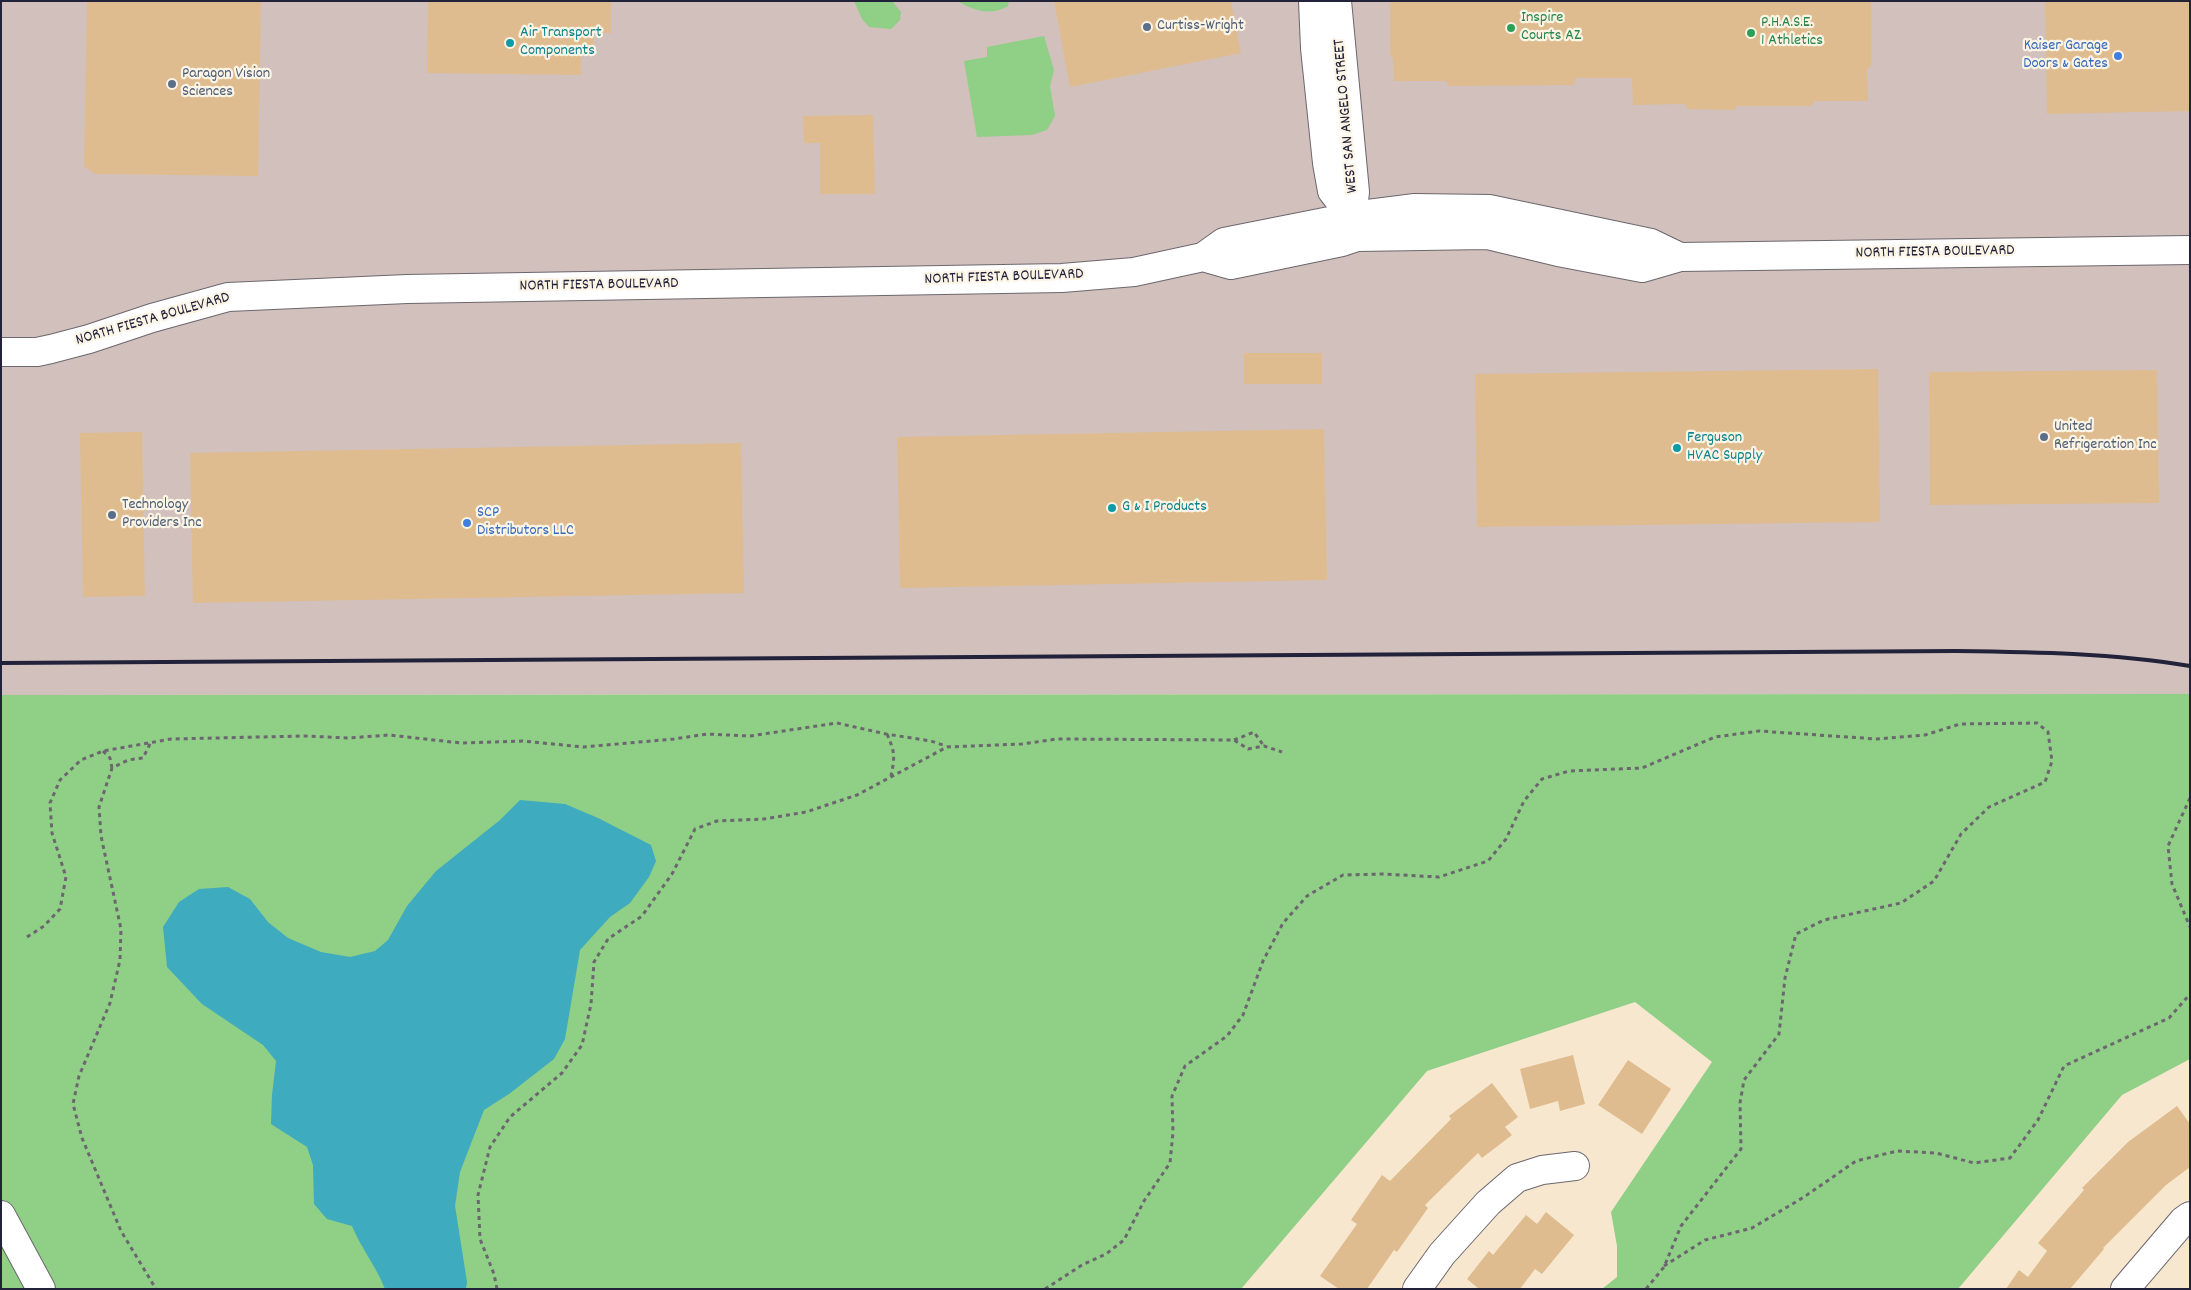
<!DOCTYPE html>
<style>
body{margin:0}
#map{position:relative;width:2191px;height:1290px;overflow:hidden;background:#f6e7ce;font-family:Dekko,sans-serif}
canvas{display:block}
.frame{position:absolute;inset:0;border:2px solid #22223b;pointer-events:none}
</style>
<div id="map">
<canvas width="2191" height="1290"></canvas>
<div class="frame"></div>
</div>
<script>
const ctx = document.querySelector('canvas').getContext('2d');
ctx.lineJoin = 'round';
function fillPath(path, color) {
  ctx.fillStyle = color;
  ctx.fill(path, 'evenodd');
}
function strokePath(path, color, width, dash) {
  ctx.strokeStyle = color;
  ctx.lineWidth = width;
  ctx.lineCap = dash ? 'butt' : 'round';
  ctx.setLineDash(dash || []);
  ctx.stroke(path);
}
function write(font, color, halo, rows, align = 'center') {
  ctx.font = font + ' Dekko,sans-serif';
  ctx.lineWidth = 4.5;
  ctx.setLineDash([]);
  ctx.textBaseline = 'middle';
  ctx.strokeStyle = halo;
  ctx.fillStyle = color;
  for (const [text, x, y, turn = 0] of rows) {
    ctx.save();
    ctx.translate(x, y);
    ctx.rotate((+turn || 0) * Math.PI / 180);
    ctx.textAlign = isNaN(turn) ? turn : align;
    if (halo) ctx.strokeText(text, 0, 0);
    ctx.fillText(text, 0, 0);
    ctx.restore();
  }
}
const industrial = new Path2D(`
 M1 1H2190V694L1 695Z`);
const green = new Path2D(`
 M854 1H892L901 12 900 20 891 29 869 27 862 19Z
 M958 1H1009L1008 6C992 16 973 11 958 1Z
 M1044 36 1054 70 1050 86 1055 116 1047 130 1032 135 977 137 964 61 987 57V47Z
 M2190 694V1059L2122 1095 1958 1289H1602L1617 1277V1246L1611 1212 1712 1062 1635 1002 1427 1071 1241 1289H1V695Z`);
const water = new Path2D(`
 M520 800 565 804 598 818 651 845 656 861 649 877 630 903 610 917 580 950 565 1039 554 1059 509 1094 484 1110 460 1172 455 1206 467 1282 466 1289H385C376 1266 361 1248 352 1226L327 1219 314 1204 313 1165 307 1147 271 1124 272 1095 276 1061 263 1045 202 1004 167 967 163 927 179 902 199 889 228 887 250 899 268 922 288 938 321 952 350 957 375 951 388 940 407 906 436 871 500 820Z`);
const building = new Path2D(`
 M87 1H261L258 176 95 174 84 166Z
 M428 1H611V33L594 32 593 54H581V75L427 73Z
 M1054 1H1231L1241 53 1070 87Z
 M1390 1H1871V65L1867 70 1868 101H1815L1811 106H1737L1734 110 1689 109 1684 104 1633 105 1632 78H1576L1573 85 1449 86 1446 81H1394L1393 58 1390 54Z
 M2045 1H2190V111L2047 114Z
 M873 115 875 194H820V143H804L803 116Z
 M1244 353H1322V384H1244Z
 M1878 369 1880 522 1477 527 1475 374Z
 M2157 370 2159 503 1930 505 1929 372Z
 M1324 429 1327 580 900 588 897 437Z
 M142 432 145 596 83 597 80 433Z
 M741 443 744 593 193 603 190 453Z
 M1573 1055 1585 1104 1560 1111 1558 1101 1530 1109 1520 1069Z
 M1628 1060 1671 1089 1642 1134 1598 1105Z
 M1492 1083 1518 1117 1505 1127 1512 1135 1482 1158 1478 1153 1425 1205 1428 1208 1397 1252 1394 1250 1367 1289H1339L1320 1276 1357 1224 1351 1220 1382 1175 1390 1181 1451 1119 1449 1116Z
 M2177 1106 2190 1124V1167L2166 1185 2103 1248 2104 1249 2070 1289H2006L2019 1270 2028 1277 2047 1251 2038 1243 2084 1190 2082 1188 2128 1142Z
 M1546 1212 1574 1235 1542 1274 1535 1269 1520 1289H1479L1467 1279 1489 1251 1493 1255 1526 1215 1537 1224Z`);
const path = new Path2D(`
 M887 734C895 752 895 757 891 776
 M1234 740 1254 732 1264 746
 M150 744 143 758 128 760 112 768 99 807 101 836 121 929 120 960 110 1003 79 1076 73 1104 82 1138 121 1231 156 1289
 M103 751 110 758 112 768
 M2190 798 2168 846 2172 884 2190 927
 M27 937 44 926 60 909 66 877 52 833 50 803 60 780 81 760 103 751 171 739 305 736 348 738 389 735 461 743 523 741 583 747 674 739 707 734 750 736 837 723 886 734 931 741 946 746
 M1664 1266 1705 1240 1752 1228 1804 1197 1856 1161 1897 1151 1936 1153 1974 1163 2010 1158 2038 1120 2064 1066 2169 1018 2190 994
 M497 1289 494 1274 480 1239 478 1195 490 1147 510 1117 562 1073 582 1045 591 1004 594 962 608 939 642 916 672 874 695 829 717 821 764 819 806 812 857 795 947 747 1022 744 1057 739 1234 740 1248 749 1264 746 1282 752
 M1045 1289 1082 1265 1106 1254 1124 1240 1144 1201 1170 1163 1173 1132 1172 1096 1185 1066 1227 1036 1243 1015 1263 961 1283 923 1307 896 1343 875 1383 874 1439 877 1488 861 1506 839 1524 801 1542 779 1569 771 1642 768 1715 737 1759 731 1877 739 1925 735 1960 724 2037 723 2048 732 2052 761 2045 782 1989 807 1961 834 1934 881 1901 903 1824 920 1796 934 1785 978 1779 1034 1744 1080 1740 1103 1741 1149 1681 1226 1664 1267 1646 1289`);
const minor = new Path2D(`
 M1313 1 1315 48 1327 163 1332 191 1352 217 1356 233
 M1337 1 1355 192 1352 217
 M1203 257 1231 265 1342 242 1357 237 1487 235 1558 252 1642 268 1680 257 2190 250
 M1 352H37L51 349 89 339 152 318 228 297 407 289 1062 278 1134 272 1203 257 1224 242 1360 215 1415 208 1489 209 1651 243 1680 257
 M1417 1289 1442 1254 1488 1203 1517 1178 1542 1170 1575 1166
 M2125 1289 2183 1221 2190 1216`);
const major = new Path2D(`
 M1 1215 41 1289`);
const rail = new Path2D(`
 M1 663 1956 651C2034 652 2113 653 2190 666`);
const markers = [
 [1147,27,5,"#5c6f8a"],
 [1511,28,5,"#2e9e5b"],
 [1751,33,5,"#2e9e5b"],
 [510,43,5,"#0f9aa8"],
 [2118,56,5,"#3f7fe0"],
 [172,84,5,"#5c6f8a"],
 [2044,437,5,"#5c6f8a"],
 [1677,448,5,"#0f9aa8"],
 [1112,508,5,"#0f9aa8"],
 [112,515,5,"#5c6f8a"],
 [467,523,5,"#3f7fe0"]
];
const leisureNames = [
 ["Inspire",1521,19],
 ["Courts AZ",1521,37],
 ["P.H.A.S.E.",1761,24],
 ["1 Athletics",1761,42]
];
const serviceNames = [
 ["Curtiss-Wright",1157,27],
 ["Paragon Vision",182,75],
 ["Sciences",182,93],
 ["United",2054,428],
 ["Refrigeration Inc",2054,446],
 ["Technology",122,506],
 ["Providers Inc",122,524]
];
const cultureNames = [
 ["Air Transport",520,34],
 ["Components",520,52],
 ["Ferguson",1687,439],
 ["HVAC Supply",1687,457],
 ["G & I Products",1122,508]
];
const shopNames = [
 ["Kaiser Garage",2108,47],
 ["Doors & Gates",2108,65],
 ["SCP",477,514,"left"],
 ["Distributors LLC",477,532,"left"]
];
const streetNames = [
 ["WEST SAN ANGELO STREET",1347,116,-95],
 ["NORTH FIESTA BOULEVARD",1935,253,-1],
 ["NORTH FIESTA BOULEVARD",1004,278,-2],
 ["NORTH FIESTA BOULEVARD",599,286,-1],
 ["NORTH FIESTA BOULEVARD",153,320,-16]
];
fillPath(industrial, '#d1c0bc');
fillPath(green, '#8fcf86');
fillPath(water, '#3fabbf');
fillPath(building, '#dfbc8f');
strokePath(minor, '#6c676e', 30);
strokePath(major, '#6c676e', 30);
strokePath(path, '#6c676e', 3, [4, 4]);
strokePath(minor, '#fff', 28);
strokePath(major, '#fff', 28);
strokePath(rail, '#22223b', 4);
for (const [x, y, r, color] of markers) {
  const dot = new Path2D();
  dot.arc(x, y, r, 0, 2 * Math.PI);
  ctx.fillStyle = color;
  ctx.fill(dot);
  strokePath(dot, '#fcf5e5', 2);
}
write('16px', '#27864d', '#fcf5e5', leisureNames, 'left');
write('16px', '#4e5e75', '#fcf5e5', serviceNames, 'left');
write('16px', '#0d838f', '#fcf5e5', cultureNames, 'left');
write('16px', '#366cbe', '#fcf5e5', shopNames, 'right');
write('16px', '#22223b', '#fcf5e5', streetNames);
</script>
